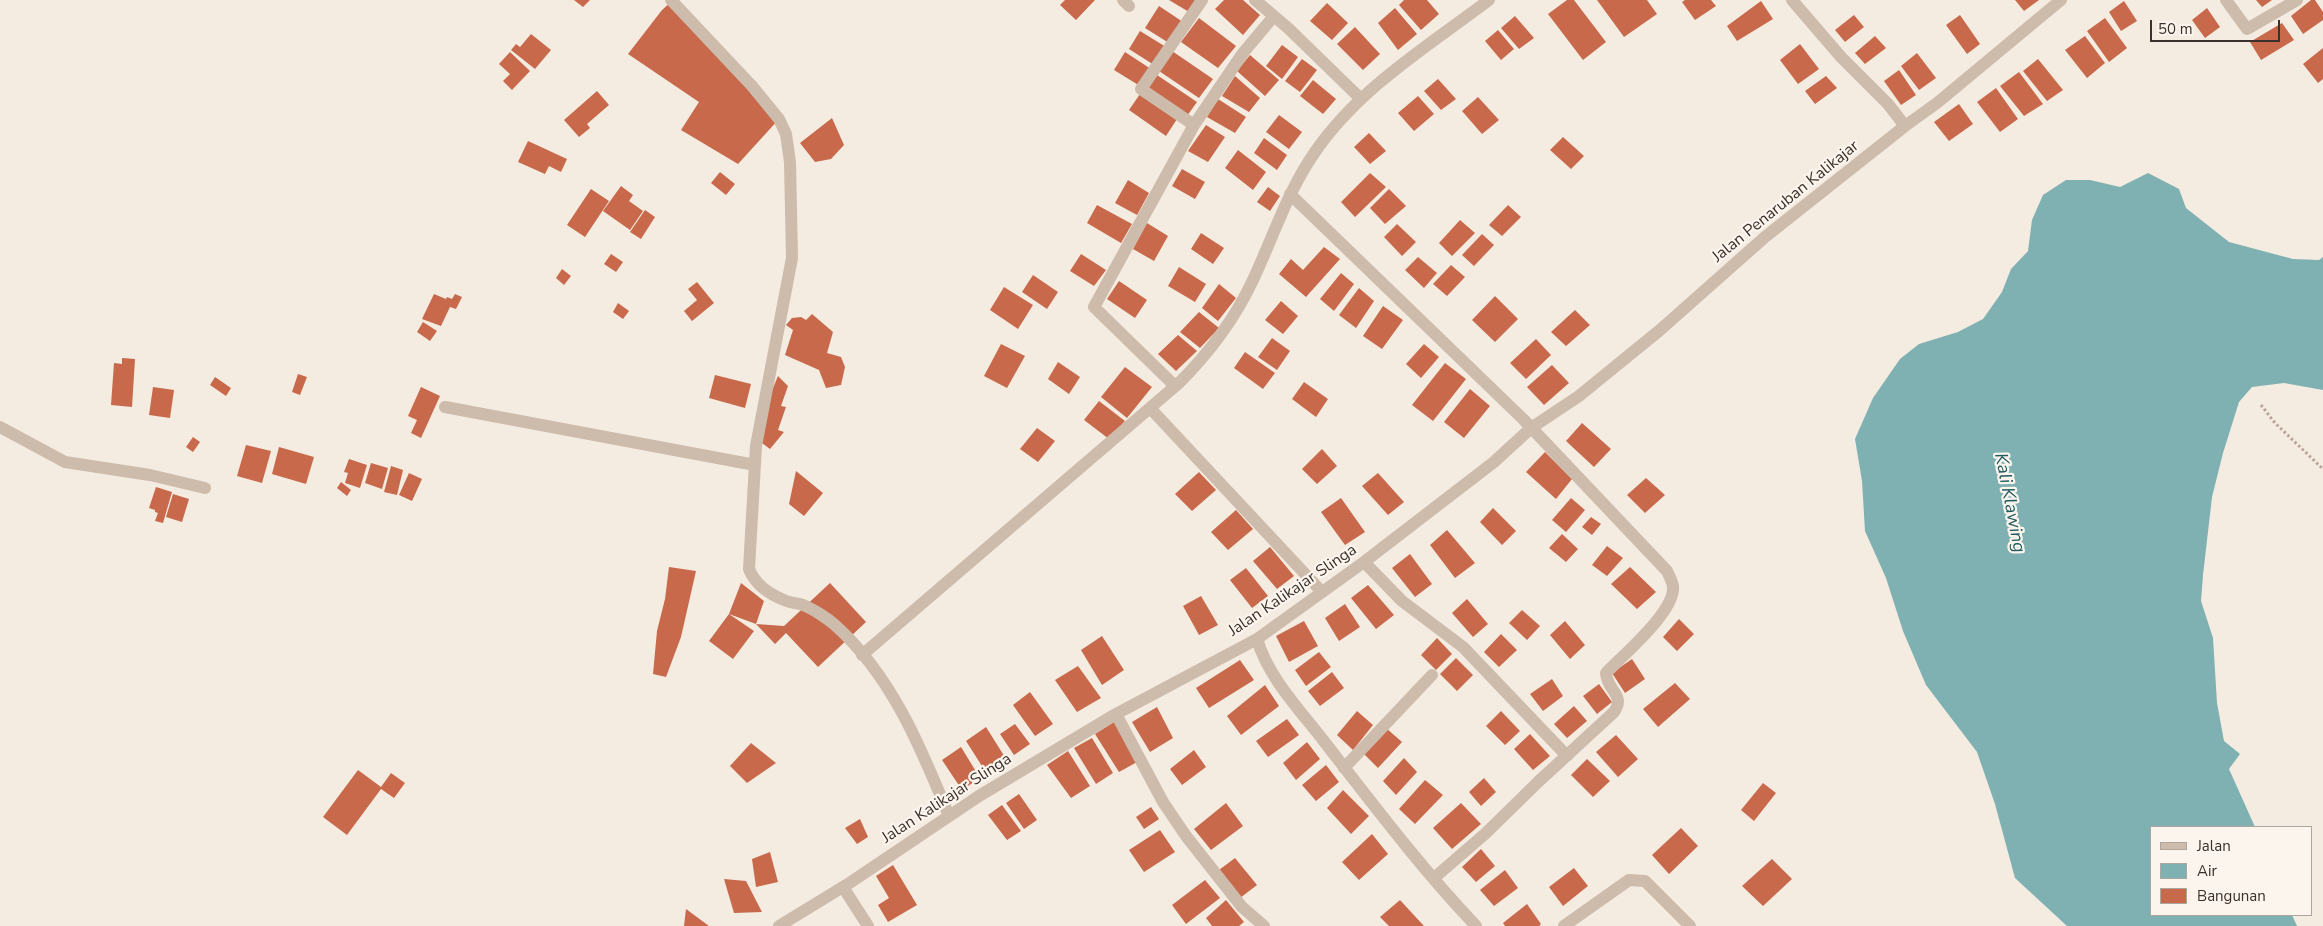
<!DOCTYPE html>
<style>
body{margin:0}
#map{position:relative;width:2323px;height:926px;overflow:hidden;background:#f4ebe1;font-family:"Nunito Sans",sans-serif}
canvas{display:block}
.legend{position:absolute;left:2150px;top:826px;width:162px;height:90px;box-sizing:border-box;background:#fbf5ee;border:1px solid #aea6a0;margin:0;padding:6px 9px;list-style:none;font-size:15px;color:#3b302b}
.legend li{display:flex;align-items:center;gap:10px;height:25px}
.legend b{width:25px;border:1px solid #aea6a0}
.scale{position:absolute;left:2150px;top:20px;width:130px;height:22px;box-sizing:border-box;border:2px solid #3b302b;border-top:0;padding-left:6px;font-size:15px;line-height:18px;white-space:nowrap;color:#3b302b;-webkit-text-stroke:4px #fbf5ee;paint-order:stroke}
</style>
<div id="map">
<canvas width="2323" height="926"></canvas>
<ul class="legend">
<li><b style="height:6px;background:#cdbbac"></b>Jalan</li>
<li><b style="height:14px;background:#7fb0b2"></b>Air</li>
<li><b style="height:14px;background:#c8694b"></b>Bangunan</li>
</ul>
<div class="scale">50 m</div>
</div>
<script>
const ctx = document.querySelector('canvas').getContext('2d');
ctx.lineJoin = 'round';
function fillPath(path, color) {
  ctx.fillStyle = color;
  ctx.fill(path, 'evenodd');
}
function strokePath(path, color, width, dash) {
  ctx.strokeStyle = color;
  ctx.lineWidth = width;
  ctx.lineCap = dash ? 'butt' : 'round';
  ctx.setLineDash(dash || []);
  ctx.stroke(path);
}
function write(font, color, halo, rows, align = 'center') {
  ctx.font = font + ' "Nunito Sans",sans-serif';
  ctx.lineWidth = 4.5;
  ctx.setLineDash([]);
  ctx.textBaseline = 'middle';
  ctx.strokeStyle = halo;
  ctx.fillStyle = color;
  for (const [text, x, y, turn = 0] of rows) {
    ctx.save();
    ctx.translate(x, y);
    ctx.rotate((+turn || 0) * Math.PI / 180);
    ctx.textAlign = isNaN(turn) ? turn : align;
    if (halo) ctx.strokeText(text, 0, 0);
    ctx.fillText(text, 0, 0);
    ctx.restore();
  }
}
const water = new Path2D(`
 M2148 173 2179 189 2186 208 2229 242 2293 259 2319 260 2323 257V390L2284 383 2252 387 2239 402 2223 453 2212 497 2203 575 2201 601 2213 638 2217 703 2224 741 2240 754 2229 769 2255 827H2152V915H2292L2297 926H2067L2015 878 1995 804 1977 752 1926 685 1903 631 1886 578 1865 531 1862 481 1855 439 1873 398 1900 359 1919 344 1958 332 1983 319 2002 292 2011 269 2028 251 2032 220 2043 195 2066 180H2090L2120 187Z`);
const building = new Path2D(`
 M574 0H590L583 7Z
 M1065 0H1095L1076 20 1060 5Z
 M1169 0H1198L1189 12Z
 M1224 0H1243L1260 15 1243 35 1215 9Z
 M1404 0H1427L1439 14 1421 30 1399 5Z
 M1567 0H1574L1606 42 1583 60 1548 14Z
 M1597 0H1647L1657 14 1624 37Z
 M1685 0H1711L1716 6 1695 20 1682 2Z
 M2015 0H2039L2024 11Z
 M2256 0H2272L2262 7Z
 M2311 0H2315L2323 12V20L2303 34 2291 16Z
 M672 1 779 119 738 164 681 130 699 102 628 54 662 10Z
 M1761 1 1773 19 1737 41 1727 26Z
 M2124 1 2137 21 2121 31 2109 12Z
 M1327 3 1348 23 1332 40 1310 21Z
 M1159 6 1183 22 1169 43 1145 28Z
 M1395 8 1417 34 1398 50 1378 23Z
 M2207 8 2220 27 2205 38 2192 20Z
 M1854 15 1864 27 1845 42 1835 30Z
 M1960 15 1980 44 1967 54 1946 25Z
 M1515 16 1534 38 1519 49 1501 28Z
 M1199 18 1236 46 1218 68 1181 42Z
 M2105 18 2127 48 2109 62 2087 31Z
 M2282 23 2294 40 2261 60 2250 42Z
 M1355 27 1380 54 1363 70 1337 44Z
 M1498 30 1514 49 1501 60 1485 41Z
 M1140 31 1166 47 1154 65 1129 49Z
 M531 34 551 50 535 69 511 50 516 44 520 47Z
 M1875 36 1886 48 1865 64 1855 53Z
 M2085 36 2105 63 2087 78 2065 50Z
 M1800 44 1819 69 1798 84 1780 60Z
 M1282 45 1298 57 1282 79 1266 66Z
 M2323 48V79L2318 83 2303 64Z
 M1172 51 1213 79 1199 98 1159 71Z
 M510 52 530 71 512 90 503 81 510 74 499 64Z
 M1125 52 1151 69 1140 86 1114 70Z
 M1917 53 1936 78 1919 90 1901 66Z
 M1250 55 1279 80 1265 96 1237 71Z
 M1302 59 1317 70 1300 92 1285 81Z
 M2038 59 2063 90 2047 101 2023 71Z
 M1899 70 1916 95 1901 105 1884 81Z
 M2019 72 2043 104 2024 116 2000 86Z
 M1157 75 1197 102 1187 116 1147 89Z
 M1235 76 1260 98 1249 112 1222 96Z
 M1826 76 1837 88 1815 104 1805 91Z
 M1438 79 1456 99 1441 110 1424 91Z
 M1313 80 1336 99 1323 114 1300 96Z
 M1996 88 2018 119 2000 132 1977 102Z
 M597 91 609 105 587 124 590 128 579 137 564 120Z
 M1140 94 1177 119 1166 136 1129 110Z
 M1418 96 1434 114 1414 131 1398 113Z
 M1478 97 1499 120 1482 134 1462 111Z
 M1218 99 1246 117 1235 133 1207 117Z
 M1959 104 1973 124 1949 141 1934 122Z
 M1279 115 1302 132 1289 149 1266 132Z
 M832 118 844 145 831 159 815 162 800 143Z
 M1206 125 1225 137 1208 162 1188 151Z
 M1369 133 1386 151 1370 164 1354 147Z
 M1563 137 1584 156 1571 169 1550 150Z
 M1264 138 1287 155 1277 170 1254 153Z
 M528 141 567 159 561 172 549 166 545 174 518 162Z
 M1238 150 1266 172 1253 190 1225 168Z
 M1182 169 1205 182 1195 199 1172 186Z
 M720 172 735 184 726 195 711 183Z
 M1370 173 1386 187 1355 217 1341 202Z
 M1128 180 1149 193 1137 215 1115 203Z
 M621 186 633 195 629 201 643 211 630 230 603 211Z
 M1268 187 1280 196 1270 211 1257 202Z
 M591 189 609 201 585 237 567 225Z
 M1389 189 1406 206 1385 224 1370 208Z
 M1097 205 1132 224 1121 243 1087 223Z
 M1508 205 1521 217 1502 236 1489 225Z
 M645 210 655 217 641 239 630 232Z
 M1460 220 1475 233 1452 256 1439 243Z
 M1147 223 1168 236 1154 261 1133 249Z
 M1397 224 1416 242 1402 256 1384 237Z
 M1201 233 1224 248 1213 264 1191 249Z
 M1482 234 1494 245 1474 266 1462 255Z
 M1324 247 1340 259 1306 297 1279 274 1291 259 1303 270Z
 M611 254 623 262 616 272 604 264Z
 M1081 254 1106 270 1094 286 1070 271Z
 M1418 257 1437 273 1424 288 1405 270Z
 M1451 265 1465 277 1447 296 1433 284Z
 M1179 267 1206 284 1195 302 1168 286Z
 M562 269 571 276 564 285 556 278Z
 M1341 273 1354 284 1334 311 1320 299Z
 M1033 275 1058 292 1047 309 1022 292Z
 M1119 281 1147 300 1135 318 1107 299Z
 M697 282 714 303 692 321 684 311 697 300 688 289Z
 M1219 284 1236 298 1218 321 1202 308Z
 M1004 287 1033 305 1018 329 990 310Z
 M1359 288 1374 301 1356 328 1339 315Z
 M434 294 446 299 447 297 452 299 455 294 462 297 456 309 450 307 441 326 422 319Z
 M1495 296 1518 319 1495 342 1472 320Z
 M1281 301 1298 316 1283 334 1265 320Z
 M618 303 629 311 623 319 613 312Z
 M1383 306 1403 320 1382 349 1363 336Z
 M1575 310 1590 325 1566 346 1551 332Z
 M1199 312 1219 328 1200 348 1180 332Z
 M812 314 833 332 827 353 841 357 845 367 841 385 826 388 819 370 785 355 793 330 786 325 792 318 801 317 806 320Z
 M423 322 437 331 430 341 417 332Z
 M1178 335 1197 351 1176 371 1158 354Z
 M1272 338 1290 351 1277 370 1258 357Z
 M1536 339 1551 355 1526 379 1510 363Z
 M1001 344 1025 356 1007 388 984 376Z
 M1424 344 1439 357 1421 378 1406 364Z
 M1245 352 1275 373 1263 389 1234 368Z
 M122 358 135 359 132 407 111 405 114 363 122 364Z
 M1058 362 1080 377 1069 394 1048 379Z
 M1445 363 1466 379 1433 421 1412 405Z
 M1552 365 1569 383 1544 405 1527 387Z
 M1125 367 1152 387 1127 418 1101 397Z
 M298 374 307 377 300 395 292 392Z
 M715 375 751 384 745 408 709 398Z
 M778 376 788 386 781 406 786 407 778 430 784 432 770 449 762 443 768 400Z
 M215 377 231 388 226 396 210 385Z
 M1304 382 1328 399 1316 417 1292 399Z
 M153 387 174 390 170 418 149 415Z
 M421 387 440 396 421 438 411 433 417 420 408 416Z
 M1470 389 1490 406 1464 438 1444 422Z
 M1099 401 1125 421 1109 439 1084 420Z
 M1582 423 1611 449 1594 467 1566 441Z
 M1037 428 1055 441 1038 462 1020 449Z
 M193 437 200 442 193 452 186 447Z
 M246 445 271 451 262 483 237 476Z
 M279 447 314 457 306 484 272 474Z
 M1322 449 1337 466 1317 484 1302 469Z
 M1545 452 1572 479 1556 499 1526 472Z
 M349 459 367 465 360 488 345 483 348 473 344 472Z
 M371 463 388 468 382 489 365 483Z
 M391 466 403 470 397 495 384 492Z
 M796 471 823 493 804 516 789 504Z
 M1199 472 1216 490 1192 511 1175 494Z
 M409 473 422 479 412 501 399 495Z
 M1378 473 1404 502 1388 515 1362 486Z
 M1646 478 1665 495 1645 513 1627 495Z
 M341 482 351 490 347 496 337 488Z
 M156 487 172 492 163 523 155 521 158 513 155 512V510L149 508Z
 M173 494 189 499 182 522 166 517Z
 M1341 498 1365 532 1345 545 1321 512Z
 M1571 498 1585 510 1566 532 1552 520Z
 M1493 508 1516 531 1502 545 1480 522Z
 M1236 510 1253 529 1228 550 1211 532Z
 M1591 517 1601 524 1592 535 1582 527Z
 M1447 530 1475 563 1455 578 1430 545Z
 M1562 534 1578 549 1566 562 1549 548Z
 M1607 546 1623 558 1607 576 1592 565Z
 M1270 547 1294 576 1277 589 1253 561Z
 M1410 554 1432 584 1415 597 1392 568Z
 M669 567 696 571 681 637 666 677 653 674 657 631 665 599Z
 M1630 567 1656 592 1637 609 1611 584Z
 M1246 568 1268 596 1252 608 1230 580Z
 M741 583 764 601 756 624 729 614Z
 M830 583 866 622 818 667 786 633 775 644 756 624 784 626Z
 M1368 585 1394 615 1376 629 1351 598Z
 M1201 596 1218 625 1199 635 1183 606Z
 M1467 599 1488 624 1473 637 1452 613Z
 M1345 604 1360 627 1339 641 1325 618Z
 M1522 610 1540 626 1527 640 1509 623Z
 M729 614 754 631 733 659 709 641Z
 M1679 619 1694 634 1677 651 1663 637Z
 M1304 621 1318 646 1289 662 1276 636Z
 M1565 621 1585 645 1570 659 1550 635Z
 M1501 634 1517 650 1499 667 1484 652Z
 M1102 636 1124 670 1102 685 1081 650Z
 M1437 638 1452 654 1436 670 1421 655Z
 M1319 652 1331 667 1306 686 1295 670Z
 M1456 658 1473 675 1457 691 1440 674Z
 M1632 659 1645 679 1625 693 1612 673Z
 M1240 660 1254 680 1209 708 1196 688Z
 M1078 666 1101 698 1077 712 1055 680Z
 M1332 672 1344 688 1320 706 1308 691Z
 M1552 679 1563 696 1543 711 1530 694Z
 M1675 683 1690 699 1658 727 1643 709Z
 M1599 684 1612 702 1597 714 1583 696Z
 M1265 685 1279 706 1241 735 1227 716Z
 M1030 692 1053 724 1035 736 1013 705Z
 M1574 706 1587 721 1567 738 1554 724Z
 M1157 707 1173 738 1150 752 1132 722Z
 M1357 711 1373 725 1353 750 1337 735Z
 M1501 711 1520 731 1505 745 1486 726Z
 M1287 719 1299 735 1268 757 1256 741Z
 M1114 722 1139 761 1119 772 1095 734Z
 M1015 724 1030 744 1014 755 1000 734Z
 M986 727 1008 762 987 774 966 741Z
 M1386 728 1402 742 1378 768 1362 752Z
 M1530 734 1550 756 1533 770 1514 749Z
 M1616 735 1638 759 1618 777 1596 752Z
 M1092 738 1113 773 1096 784 1074 748Z
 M1307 742 1320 759 1296 780 1283 763Z
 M751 743 776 763 747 783 730 766Z
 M961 747 980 778 962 790 942 760Z
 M1194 750 1206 767 1182 785 1170 769Z
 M1068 751 1090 786 1071 798 1047 765Z
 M1404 758 1417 772 1396 795 1383 781Z
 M1587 759 1610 781 1593 797 1571 775Z
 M1326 765 1339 782 1316 801 1302 785Z
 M358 770 381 787 391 773 405 783 394 798 381 789 347 835 323 817Z
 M1484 778 1496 792 1481 806 1469 792Z
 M1425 780 1443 795 1415 824 1399 809Z
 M1763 783 1776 793 1754 821 1741 810Z
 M1343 790 1369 816 1351 834 1327 808Z
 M1019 794 1037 820 1024 829 1006 803Z
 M1226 803 1243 826 1211 850 1194 829Z
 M1461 803 1481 824 1452 849 1433 828Z
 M1002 805 1021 831 1007 840 988 815Z
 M1151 807 1159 819 1144 829 1136 817Z
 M860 819 868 837 857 844 845 828Z
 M1681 828 1698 846 1669 874 1652 855Z
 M1160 830 1175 852 1144 872 1129 850Z
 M1372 834 1388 854 1359 880 1342 862Z
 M1481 849 1495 866 1476 882 1462 867Z
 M770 852 778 882 756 887 752 859Z
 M1235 858 1257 885 1240 898 1219 870Z
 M1772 859 1792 879 1763 906 1742 886Z
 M893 865 917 905 888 922 878 905 889 898 876 876Z
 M1574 868 1588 886 1563 906 1549 887Z
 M1505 870 1518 888 1494 906 1480 890Z
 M724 879 746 881 762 912 734 913Z
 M1205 880 1220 898 1186 924 1172 905Z
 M1226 900 1244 922 1239 926H1212L1206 918Z
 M1400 900 1424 926H1389L1380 917Z
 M1527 904 1541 924 1539 926H1505L1503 923Z
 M686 909 709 926H684Z`);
const path = new Path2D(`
 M2261 405 2275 423 2323 469`);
const minor = new Path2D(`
 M671 0 752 86 779 119 786 134 790 162 792 258 756 446 749 569C755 584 769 594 784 600 790 603 797 603 803 605 813 609 827 618 835 625 892 676 921 748 949 816
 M1123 0 1129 6
 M1255 0 1288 28 1361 99
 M1792 0 1841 57 1888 104 1905 126
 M2226 0 2247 29 2297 0
 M1194 125 1141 89 1202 0
 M1290 194 1523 419 1667 571C1669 575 1672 581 1673 586 1676 611 1622 656 1606 673 1607 691 1626 695 1614 712L1538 782 1486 833 1434 878
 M1175 386 1094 307 1194 125 1243 53 1274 16
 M445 407 755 465
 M1150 408 1322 592
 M0 427 65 462 150 475 205 488
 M1364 562 1402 601 1463 647 1567 756
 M1257 639C1268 677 1299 709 1323 740 1372 803 1421 868 1476 926
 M862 655 1179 383C1209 353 1234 320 1252 282 1273 238 1287 192 1315 152 1359 88 1428 46 1489 0
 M1116 714 1163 802 1186 836 1242 907 1264 926
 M1344 768 1432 675
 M843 887 868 926
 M779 926 851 882 979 796 1116 714 1257 639 1364 562 1494 462 1531 428 1579 396 1660 330 1765 237 1905 126 1937 103 2061 0
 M1564 926 1629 880 1645 881 1690 926`);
const streetNames = [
 ["Jalan Penaruban Kalikajar",1786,202,-39],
 ["Jalan Kalikajar Slinga",1293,591,-34],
 ["Jalan Kalikajar Slinga",947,799,-33]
];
const waterNames = [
 ["Kali Klawing",2009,503,79]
];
fillPath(water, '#7fb0b2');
fillPath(building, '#c8694b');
strokePath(path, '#b9a596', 3, [2.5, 2.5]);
strokePath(minor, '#cdbbac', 12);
write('16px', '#3b302b', '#fbf5ee', streetNames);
write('italic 18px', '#1f5a5e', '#fbf5ee', waterNames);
</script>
